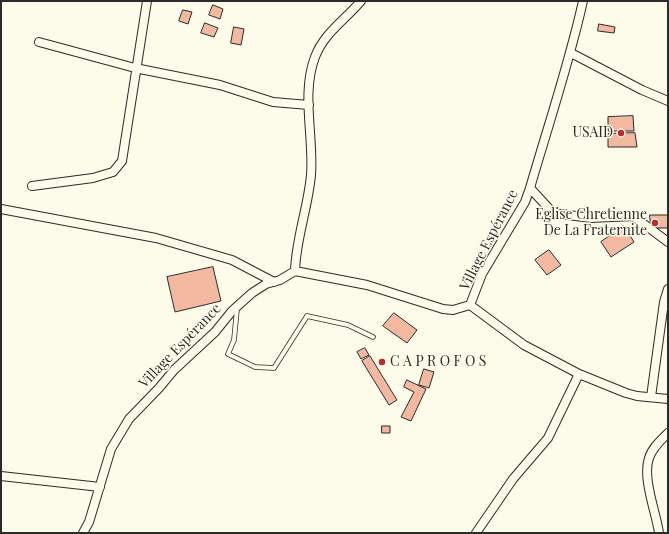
<!DOCTYPE html>
<meta charset="utf-8">
<style>
body{margin:0}
#map{position:relative;width:669px;height:534px;overflow:hidden;background:#fdfbea;font-family:"Playfair Display",serif}
canvas{display:block}
.frame{position:absolute;inset:0;border:2px solid #2b2b2b;pointer-events:none}
</style>
<div id="map">
<canvas width="669" height="534"></canvas>
<div class="frame"></div>
</div>
<script>
const ctx = document.querySelector('canvas').getContext('2d');
ctx.lineJoin = 'round';
function fillPath(path, color) {
  ctx.fillStyle = color;
  ctx.fill(path, 'evenodd');
}
function strokePath(path, color, width, dash) {
  ctx.strokeStyle = color;
  ctx.lineWidth = width;
  ctx.lineCap = dash ? 'butt' : 'round';
  ctx.setLineDash(dash || []);
  ctx.stroke(path);
}
function write(font, color, halo, rows, align = 'center') {
  ctx.font = font + ' "Playfair Display",serif';
  ctx.lineWidth = 3;
  ctx.setLineDash([]);
  ctx.textBaseline = 'middle';
  ctx.strokeStyle = halo;
  ctx.fillStyle = color;
  for (const [text, x, y, turn = 0] of rows) {
    ctx.save();
    ctx.translate(x, y);
    ctx.rotate((+turn || 0) * Math.PI / 180);
    ctx.textAlign = isNaN(turn) ? turn : align;
    if (halo) ctx.strokeText(text, 0, 0);
    ctx.fillText(text, 0, 0);
    ctx.restore();
  }
}
const building = new Path2D(`
 M213 5 223 9 220 19 209 15Z
 M183 10 192 12 188 24 179 21Z
 M205 23 218 28 214 37 201 33Z
 M599 24 615 27 614 33 598 31Z
 M234 27 244 29 241 45 231 43Z
 M633 116 634 131H608V117Z
 M635 133 637 147H608V134Z
 M650 215H668V228H651Z
 M624 226 634 242 611 257 601 242Z
 M549 250 561 265 547 275 535 260Z
 M213 267 221 301 175 312 167 277Z
 M394 313 417 330 407 343 383 326Z
 M365 348 369 355 361 359 357 352Z
 M370 356 397 400 389 405 362 361Z
 M424 369 434 372 429 388 419 385Z
 M407 380 426 389 411 421 401 417 414 392 404 387Z
 M382 426H390V433H382Z`);
const lane = new Path2D(`
 M237 309 234 340 228 354 255 367 274 368 307 316 348 325 373 337`);
const street = new Path2D(`
 M39 42 135 68 220 85 273 102 309 105
 M571 53 642 90 668 101
 M32 186 93 178 113 172 122 161 147 1
 M530 188 553 213 591 218 633 216 668 242
 M1 209 156 238 232 260 274 282
 M295 271C296 238 308 208 311 175 314 137 301 93 315 57 324 33 345 20 361 1
 M664 302 668 289
 M470 305 524 345 579 374 626 393 637 396 668 399
 M651 397 664 302 668 301
 M1 476 100 487
 M83 533 89 522 111 449 129 419 159 388 174 370 215 332 232 311 252 293 266 284 280 280 295 271 367 285 443 309 453 310 470 305 482 274 525 202 530 188C548 126 569 64 583 1
 M476 533 513 479 548 438 579 374
 M659 533C656 512 642 478 649 458 652 448 661 440 668 433`);
const markers = [
 [621,133,4,"#c62828"],
 [655,223,4,"#c62828"],
 [382,362,4,"#c62828"]
];
const poiNames = [
 ["USAID",613,133],
 ["Eglise Chretienne",647,215],
 ["De La Fraternite",647,231],
 ["C A P R O F O S",390,362,"left"]
];
const streetNames = [
 ["Village Espérance",489,240,-63],
 ["Village Espérance",180,346,-46]
];
fillPath(building, '#f2b8a0');
strokePath(building, '#2b2b2b', 1);
strokePath(lane, '#2b2b2b', 5.5);
strokePath(street, '#2b2b2b', 10);
strokePath(lane, '#fdfbea', 4);
strokePath(street, '#fdfbea', 8);
for (const [x, y, r, color] of markers) {
  const dot = new Path2D();
  dot.arc(x, y, r, 0, 2 * Math.PI);
  ctx.fillStyle = color;
  ctx.fill(dot);
  strokePath(dot, '#fdfbea', 1.5);
}
write('14px', '#2b2b2b', '#fdfbea', poiNames, 'right');
write('14px', '#2b2b2b', '#fdfbea', streetNames);
</script>
